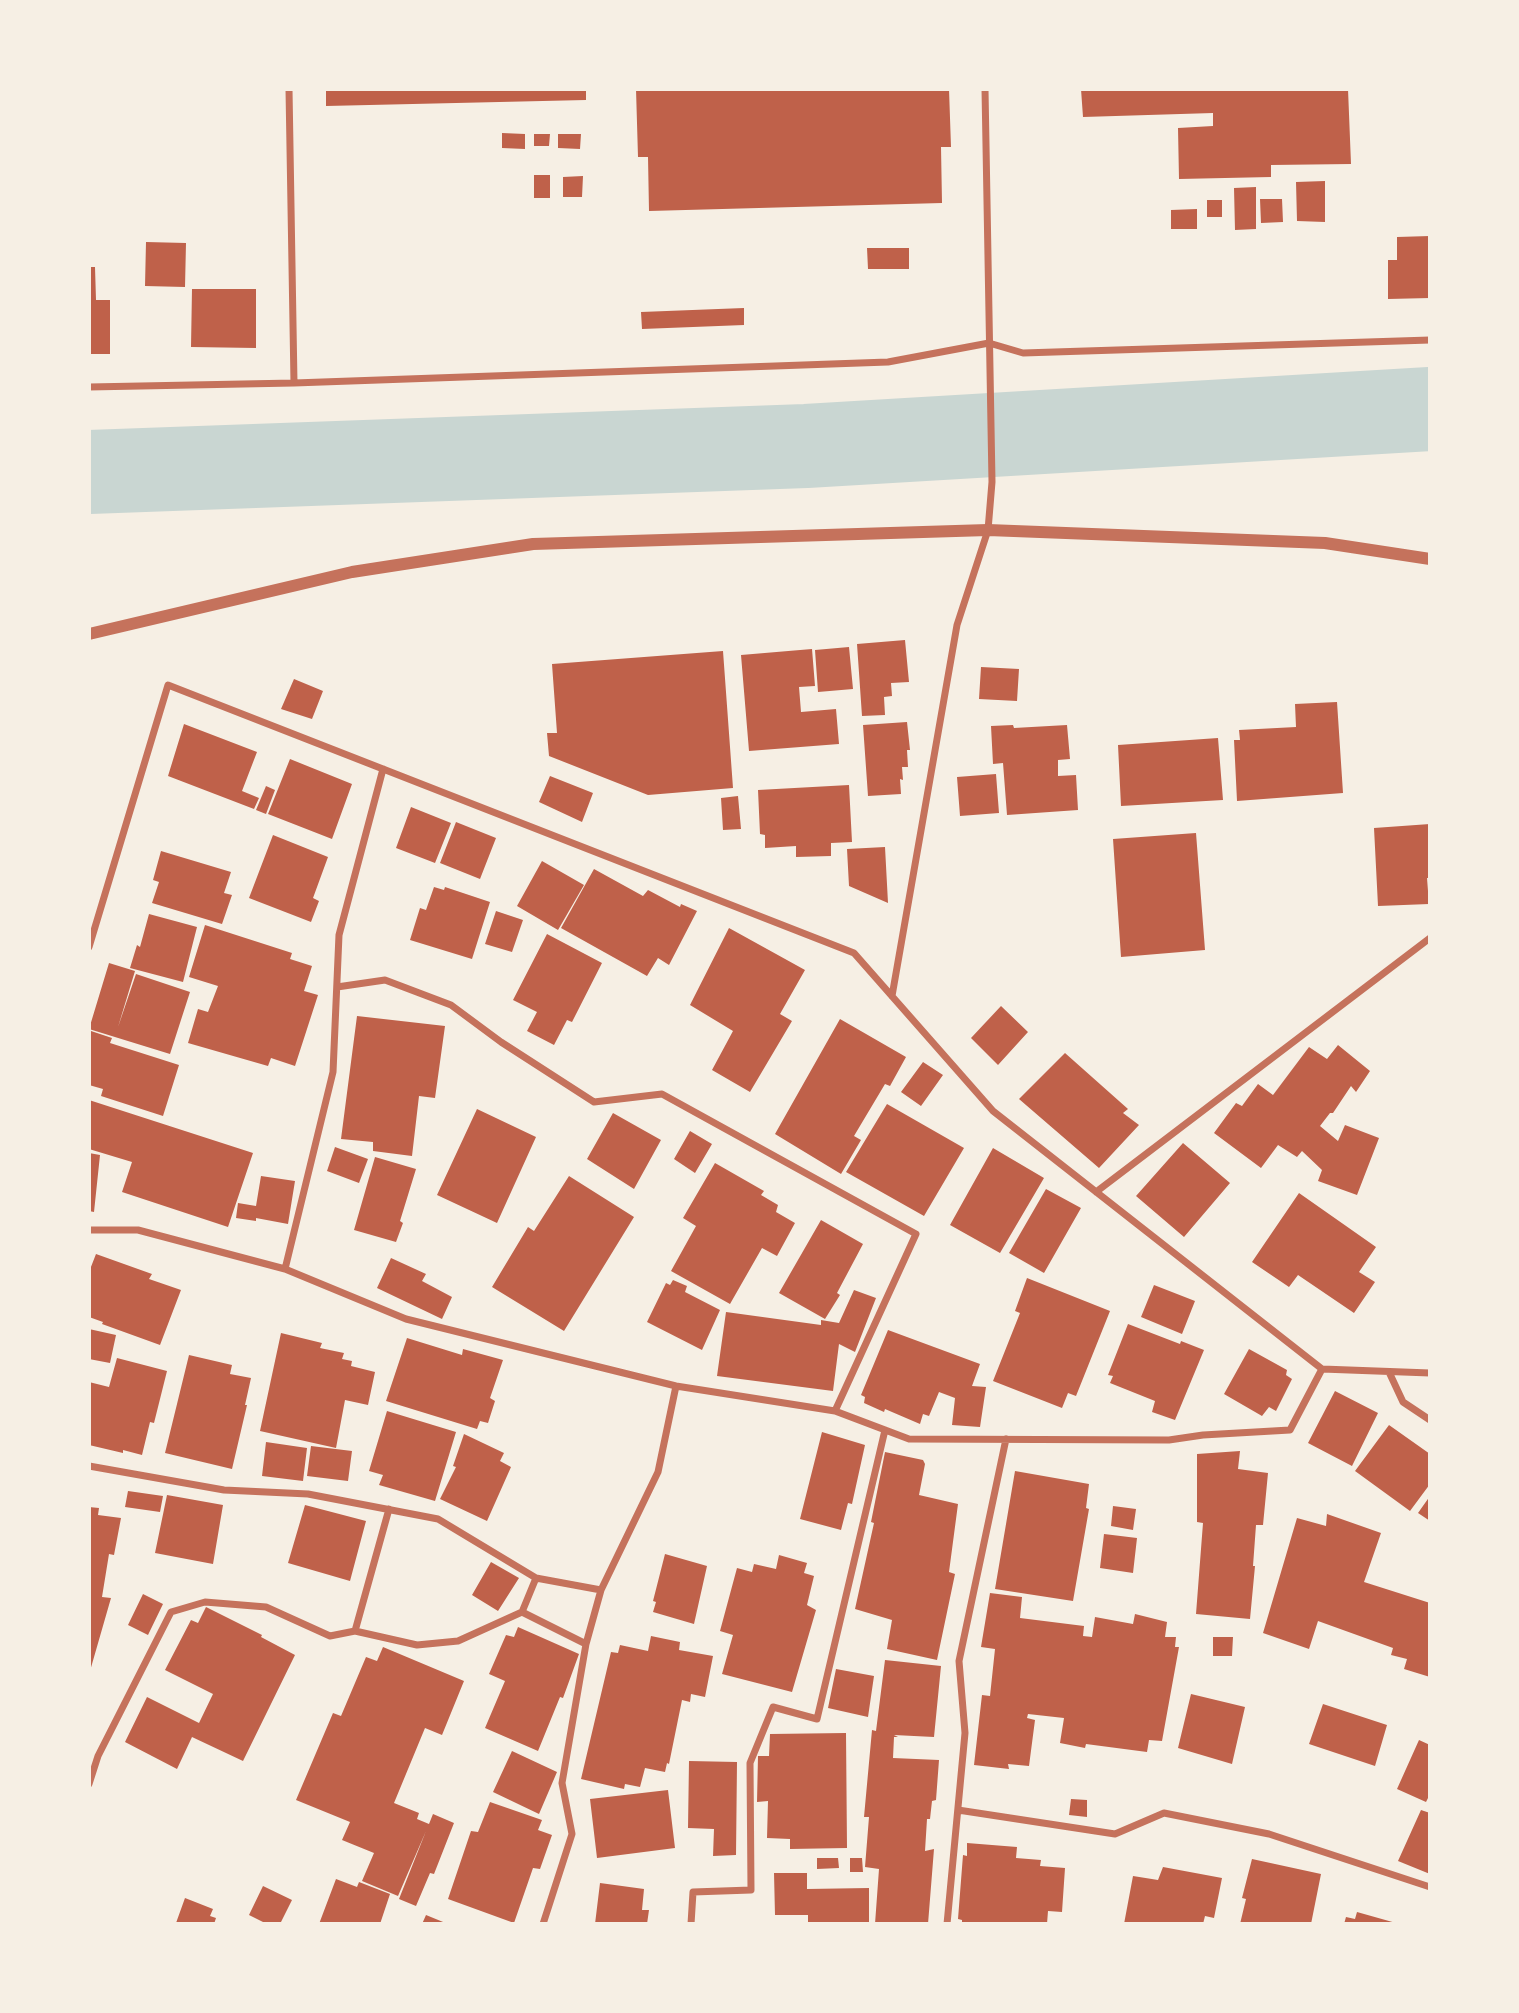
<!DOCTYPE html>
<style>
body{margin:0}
#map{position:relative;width:1519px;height:2013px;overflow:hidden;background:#f6efe4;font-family:Rubik,sans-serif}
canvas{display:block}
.frame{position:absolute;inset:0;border:91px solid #f6efe4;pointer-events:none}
</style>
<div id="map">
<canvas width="1519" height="2013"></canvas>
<div class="frame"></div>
</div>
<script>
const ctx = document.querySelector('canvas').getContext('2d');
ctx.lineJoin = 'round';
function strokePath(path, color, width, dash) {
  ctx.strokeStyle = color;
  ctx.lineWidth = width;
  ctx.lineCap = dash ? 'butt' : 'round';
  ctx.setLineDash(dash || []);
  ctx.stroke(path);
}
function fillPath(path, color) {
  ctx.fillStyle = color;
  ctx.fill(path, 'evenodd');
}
const river = new Path2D(`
 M89 472 806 446 1430 409`);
const building = new Path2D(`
 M326 89H586V100L326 106Z
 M636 89H949L951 147H941L942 203 649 211 648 157H638Z
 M1081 89H1348L1351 164 1271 165V177L1179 179 1178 128 1213 126V113L1083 117Z
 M502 133 525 134V149L502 148Z
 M534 134H550L549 146H534Z
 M558 134H581L580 149 558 148Z
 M534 175H550V198H534Z
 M583 176 582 197H563V177Z
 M1325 181V222L1297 221 1296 182Z
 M1256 187V229L1235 230 1234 188Z
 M1260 199H1282L1283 222 1261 223Z
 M1207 200H1222V217H1207Z
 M1197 209V229H1171V210Z
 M1430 236V298L1388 299V260H1397V237Z
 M146 242 186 243 185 287 145 286Z
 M867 248H909V269H868Z
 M89 267H95L96 300H110V354H89Z
 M192 289H256V348L191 347Z
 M744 308V325L642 329 641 312Z
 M905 640 909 682 891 683 892 696 884 697 885 715 862 716 857 644Z
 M849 647 853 689 818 692 815 650Z
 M812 649 815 686 799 687 801 712 836 709 839 744 749 751 741 655Z
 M723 651 733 788 648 795 549 756 547 733H557L552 664Z
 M981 667 1019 669 1017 701 979 699Z
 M294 679 323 691 312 719 281 709Z
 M1337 702 1343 793 1237 801 1234 740H1240L1239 730 1296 727 1295 704Z
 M907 722 910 750H907L908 767H902L903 780 900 779 901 794 868 796 863 725Z
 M184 724 257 752 242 791 259 798 254 809 168 776Z
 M1013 725 1014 728 1067 725 1070 759 1058 760V776L1076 775 1078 810 1007 815 1003 763 993 764 991 726Z
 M1218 738 1223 800 1121 806 1118 745Z
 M290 759 352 784 332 839 268 814Z
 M996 774 999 813 960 816 957 777Z
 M550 776 593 793 582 822 539 802Z
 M849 785 852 842 831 843V856L796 857V846L765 848V835L760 834 758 790Z
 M266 786 275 790 266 814 256 810Z
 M738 796 741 829 723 830 721 798Z
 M411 807 451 823 435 863 396 848Z
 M456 822 496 838 480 879 440 863Z
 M1430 824V878H1427L1429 904 1378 906 1374 828Z
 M1196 833 1205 950 1121 957 1113 839Z
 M273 835 328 857 313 898 319 901 311 922 249 898Z
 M885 847 888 903 849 886 847 849Z
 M161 851 231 872 224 893 232 895 222 924 152 903 159 882 153 880Z
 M542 861 584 885 558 930 517 906Z
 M594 869 643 896 648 890 680 907 681 904 697 911 669 965 658 958 647 976 561 928Z
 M434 887 444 890 445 887 490 902 472 959 410 940 420 908 426 910Z
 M496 911 523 920 512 952 485 944Z
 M149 914 197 927 183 982 130 968 137 945 140 947Z
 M205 925 292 953 290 959 312 966 304 991 318 995 295 1066 271 1058 268 1066 188 1043 198 1009 208 1012 218 986 189 977Z
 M729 928 805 970 780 1014 792 1021 750 1092 712 1070 733 1031 690 1005Z
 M547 934 602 963 572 1022 567 1020 554 1045 527 1031 537 1012 513 1000Z
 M109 963 135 971 118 1027 136 974 190 992 170 1054 89 1029Z
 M1001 1006 1028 1032 998 1065 971 1038Z
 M357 1016 445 1026 435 1098 419 1096 412 1156 373 1151V1142L341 1139Z
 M840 1019 906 1057 890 1086 885 1084 854 1136 861 1140 841 1174 775 1134Z
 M91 1031 112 1038 110 1043 179 1065 163 1116 101 1096 103 1089 89 1085Z
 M1338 1045 1370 1071 1356 1092 1351 1086 1333 1113H1330L1320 1126 1338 1141 1345 1125 1379 1138 1357 1195 1318 1181 1322 1170 1302 1151 1297 1157 1278 1145 1261 1168 1214 1133 1236 1103 1242 1106 1258 1084 1273 1095 1309 1047 1327 1059Z
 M1065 1053 1128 1109 1123 1113 1139 1125 1099 1168 1019 1099Z
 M923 1062 943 1075 921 1106 901 1092Z
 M89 1100 253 1153 228 1227 122 1192 132 1162 89 1149Z
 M887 1104 964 1148 924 1216 846 1172Z
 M477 1109 536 1137 497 1223 437 1195Z
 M613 1113 661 1140 634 1189 587 1159Z
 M690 1131 712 1144 695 1173 674 1159Z
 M1183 1143 1230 1183 1184 1237 1136 1196Z
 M335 1147 368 1159 359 1183 327 1171Z
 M993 1148 1044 1178 1000 1253 950 1225Z
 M89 1153 100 1155 94 1212 89 1211Z
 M375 1157 416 1169 400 1221 403 1223 396 1242 354 1230Z
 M715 1163 764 1191 761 1195 778 1205 776 1212 795 1223 777 1256 762 1248 730 1304 671 1271 696 1226 683 1218Z
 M261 1176 295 1181 288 1224 256 1218V1221L236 1218 238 1203 256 1206Z
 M569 1176 634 1217 564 1331 492 1287 528 1227 534 1231Z
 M1046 1189 1081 1208 1044 1273 1009 1253Z
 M1299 1193 1376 1247 1359 1272 1375 1282 1354 1313 1298 1275 1289 1287 1252 1262Z
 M821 1220 863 1244 837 1293 840 1295 825 1319 779 1293Z
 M96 1254 152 1274 149 1279 181 1290 160 1345 102 1324 103 1322 89 1317V1272Z
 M391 1258 426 1274 422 1281 452 1297 442 1319 377 1288Z
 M1027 1278 1110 1311 1076 1396 1068 1393 1062 1408 993 1381 1020 1313 1015 1311Z
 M673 1280 687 1286 685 1292 720 1310 702 1350 647 1322 666 1283 670 1285Z
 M1154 1285 1195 1301 1182 1334 1141 1317Z
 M854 1290 876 1298 855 1352 839 1344 833 1391 717 1376 726 1312 821 1325V1320L839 1323Z
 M1128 1324 1180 1344 1181 1341 1204 1350 1175 1420 1152 1412 1155 1401 1110 1383 1113 1376 1108 1375Z
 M89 1329 116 1335 110 1363 89 1359Z
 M888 1330 980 1364 972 1386 986 1387 980 1427 952 1425 955 1398 939 1392 929 1416 923 1414 920 1424 885 1409 884 1412 864 1403 865 1397 861 1395Z
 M281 1333 322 1343 320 1348 344 1353 342 1359 352 1361 351 1366 375 1372 368 1405 345 1400 336 1448 260 1431Z
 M407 1338 462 1355 463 1349 503 1360 490 1398 495 1401 488 1423 480 1421 477 1429 386 1401Z
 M1249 1349 1287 1370 1286 1375 1292 1379 1276 1411 1269 1407 1262 1416 1224 1394Z
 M189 1355 232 1365 230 1374 251 1378 245 1405H247L232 1469 165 1453Z
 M117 1358 167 1371 154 1423 150 1422 142 1455 123 1450V1453L89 1445V1382L109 1387Z
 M1335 1391 1378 1413 1352 1466 1308 1443Z
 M387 1411 456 1432 435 1501 379 1485 383 1475 369 1471Z
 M1389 1425 1430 1454V1484L1410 1511 1355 1471Z
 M822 1432 865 1445 852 1504 848 1503 841 1530 800 1519Z
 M464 1434 504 1453 500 1461 511 1467 487 1521 440 1499 456 1467 453 1466Z
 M266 1442 307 1448 303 1481 262 1476Z
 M311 1446 352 1451 348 1481 307 1476Z
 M1240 1451 1238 1469 1268 1473 1263 1525H1256L1253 1566H1255L1250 1619 1196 1614 1203 1523 1197 1522V1454Z
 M885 1452 923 1460 925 1464 919 1495 958 1504 949 1572 955 1574 937 1660 887 1649 892 1620 855 1609 874 1523 871 1522Z
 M1015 1471 1089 1484 1086 1508 1089 1509 1073 1601 995 1589Z
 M128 1491 163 1496 160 1512 125 1507Z
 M167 1495 223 1505 213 1564 155 1553Z
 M1430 1496V1521L1418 1513Z
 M305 1505 366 1521 350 1581 288 1563Z
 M1113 1506 1136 1509 1133 1530 1111 1526Z
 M89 1507 99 1508 98 1515 121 1518 114 1555 109 1554 102 1597 111 1598 90 1671Z
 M1327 1514 1381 1533 1364 1582 1430 1603V1677L1404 1669 1407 1659 1391 1655 1393 1648 1318 1621 1309 1649 1263 1633 1297 1518 1326 1526Z
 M1104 1534 1137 1538 1133 1573 1100 1568Z
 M665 1554 707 1566 694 1624 653 1612 656 1602 653 1601Z
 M779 1555 807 1563 804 1573 814 1576 807 1605 816 1610 792 1692 722 1674 733 1635 720 1631 737 1568 752 1572 754 1564 776 1569Z
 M491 1562 519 1578 498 1611 472 1595Z
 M990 1593 1022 1597 1020 1618 1084 1626 1083 1636 1092 1637 1095 1617 1133 1624 1135 1614 1167 1622 1165 1637H1176L1175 1647H1179L1162 1741 1149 1740 1147 1752 1086 1744 1085 1748 1060 1743 1064 1718 1028 1714 1027 1718 1035 1720 1029 1766 1008 1764 1009 1769 974 1765 982 1695 990 1696 995 1649 981 1647Z
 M143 1594 163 1604 148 1635 128 1625Z
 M206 1607 262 1635 261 1637 295 1655 243 1761 192 1737 177 1769 125 1742 147 1697 199 1723 213 1694 165 1670 191 1620 198 1623Z
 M518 1627 579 1654 563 1698 560 1697 538 1751 485 1728 505 1681 489 1674 506 1635 514 1637Z
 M651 1636 680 1642 679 1650 713 1656 705 1697 691 1694 690 1702 682 1700 669 1764 667 1763 665 1772 645 1768 640 1787 625 1784 624 1789 581 1779 611 1652 618 1653 620 1645 648 1651Z
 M1213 1637H1233L1232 1656H1213Z
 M383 1647 464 1681 442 1735 425 1728 394 1803 419 1813 417 1819 429 1824 433 1814 454 1823 434 1874 430 1873 416 1906 399 1899 426 1831 398 1896 362 1881 374 1853 342 1840 350 1822 296 1800 333 1713 341 1716 366 1657 377 1661Z
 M885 1660 941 1666 934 1737 894 1735 898 1737H894L893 1758 939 1760 936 1800 932 1801 930 1819H927L925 1851 934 1849 928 1924H875L879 1869 865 1867 869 1817H864L872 1730 876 1731Z
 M836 1669 874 1676 868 1717 828 1708Z
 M1191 1694 1245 1707 1232 1764 1178 1748Z
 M1323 1704 1387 1725 1375 1766 1309 1744Z
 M846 1733 847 1848 790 1849V1839L767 1838 768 1801 757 1802 758 1756H769L770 1734Z
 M1419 1740 1430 1745V1794L1426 1802 1397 1789Z
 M512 1751 557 1772 539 1814 493 1792Z
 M689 1761 737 1762 736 1855 713 1856 714 1829 688 1828Z
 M668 1790 675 1848 597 1858 590 1799Z
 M1071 1799 1087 1800V1817L1069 1815Z
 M490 1802 542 1820 538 1830 552 1835 540 1869 533 1868 514 1923 448 1899 471 1831 478 1832Z
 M1421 1810 1430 1813V1874L1398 1861Z
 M967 1843 1017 1847 1016 1858 1041 1860 1040 1866 1065 1868 1062 1912 1048 1911 1047 1924H962V1920L958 1919 963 1855 967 1856Z
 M817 1858H838L839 1868 817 1869Z
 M850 1858H862L863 1872H850Z
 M1252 1859 1321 1874 1311 1924H1240L1246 1899 1242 1898Z
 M1163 1867 1222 1878 1214 1918 1205 1916 1203 1924H1124L1133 1876 1158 1880Z
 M774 1873H807V1889L869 1888V1924H808V1915H775Z
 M336 1879 357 1887 359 1882 390 1894 380 1924H319Z
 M600 1883 644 1889 642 1910H649L647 1924H595Z
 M263 1886 292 1900 280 1924H267L249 1915Z
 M185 1898 213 1909 210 1916 216 1918 214 1924 176 1923Z
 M1357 1912 1396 1923V1924H1344L1346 1917 1355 1919Z
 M426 1915 448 1924H422Z`);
const minor = new Path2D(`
 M289 89 294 383
 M89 387 294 383 888 362 989 343 1023 353 1430 340
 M89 947 168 685 854 953 993 1111 1322 1369 1430 1373
 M337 987 385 980 451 1005 501 1042 594 1102 662 1094 916 1234 835 1411
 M892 996 957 625 988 530 992 482 985 89
 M1096 1192 1430 938
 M89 1230H138L285 1269 406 1319 676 1386 835 1411 909 1439 1169 1440 1203 1435 1290 1430 1322 1369
 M285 1269 333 1072 339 935 383 769
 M1389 1372 1403 1402 1430 1420
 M89 1466 224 1490 308 1494 438 1519 536 1578 601 1590 658 1472 676 1386
 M522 1612 536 1578
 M355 1631 389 1509
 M586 1644 601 1590
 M89 1784 98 1756 171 1612 205 1602 266 1607 330 1636 355 1631 417 1645 458 1641 522 1612 586 1644 562 1783 572 1834 543 1924
 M958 1810 1115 1834 1164 1813 1269 1834 1430 1887
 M691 1924 693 1892 751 1890 750 1763 773 1707 817 1719 885 1430
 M947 1924 965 1733 959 1661 1006 1439`);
const tertiary = new Path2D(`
 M89 634 352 572 533 544 988 530 1325 543 1430 559`);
strokePath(river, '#c9d6d2', 84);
fillPath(building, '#bf614a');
strokePath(minor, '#c5725c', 7);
strokePath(tertiary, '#c5725c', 12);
</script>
